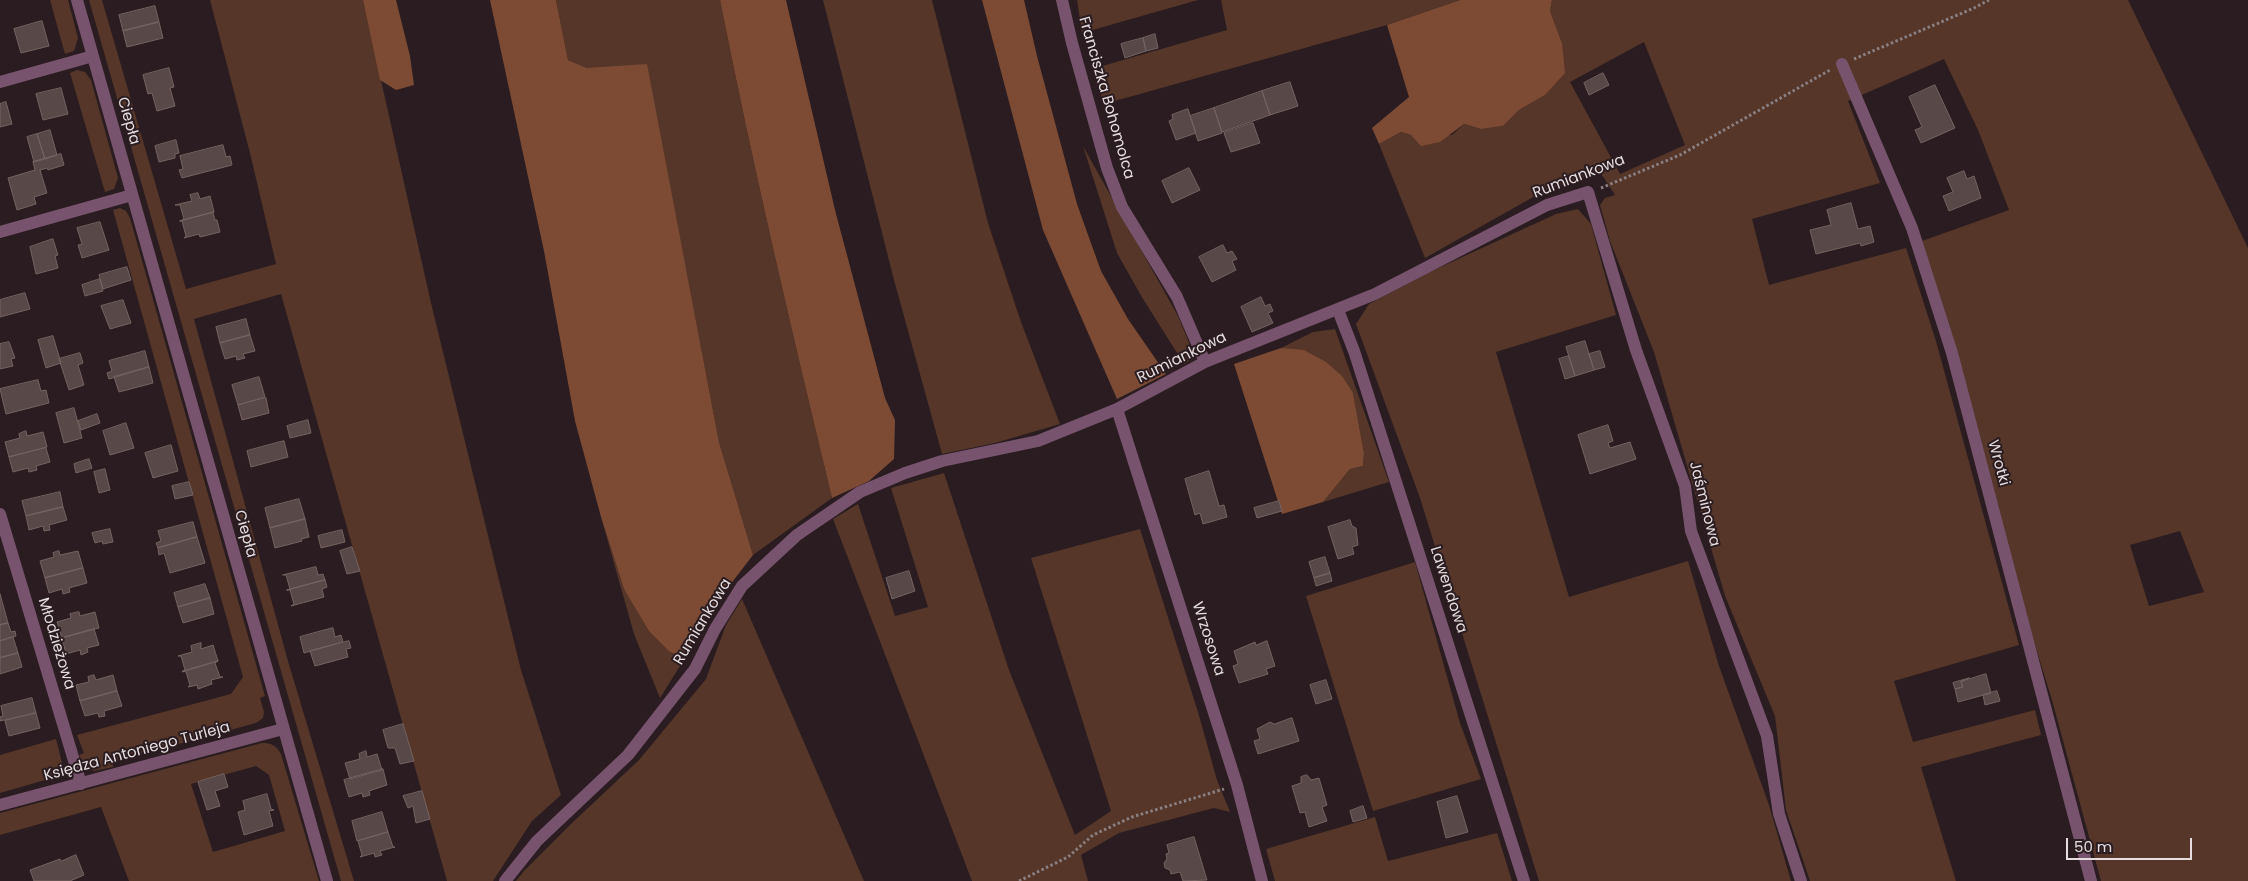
<!DOCTYPE html>
<meta charset="utf-8">
<style>
body{margin:0}
#map{position:relative;width:2248px;height:881px;overflow:hidden;background:#2a1c20;font-family:Poppins,sans-serif}
canvas{display:block}
.scale{position:absolute;left:2066px;top:838px;width:126px;height:22px;box-sizing:border-box;border:2px solid #e6dddf;border-top:0;padding-left:6px;font-size:15px;line-height:18px;white-space:nowrap;color:#e6dddf;-webkit-text-stroke:4px #2a1c20;paint-order:stroke}
</style>
<div id="map">
<canvas width="2248" height="881"></canvas>
<div class="scale">50 m</div>
</div>
<script>
const ctx = document.querySelector('canvas').getContext('2d');
ctx.lineJoin = 'round';
function fillPath(path, color) {
  ctx.fillStyle = color;
  ctx.fill(path, 'evenodd');
}
function strokePath(path, color, width, dash) {
  ctx.strokeStyle = color;
  ctx.lineWidth = width;
  ctx.lineCap = dash ? 'butt' : 'round';
  ctx.setLineDash(dash || []);
  ctx.stroke(path);
}
function write(font, color, halo, rows, align = 'center') {
  ctx.font = font + ' Poppins,sans-serif';
  ctx.lineWidth = 4;
  ctx.setLineDash([]);
  ctx.textBaseline = 'middle';
  ctx.strokeStyle = halo;
  ctx.fillStyle = color;
  for (const [text, x, y, turn = 0] of rows) {
    ctx.save();
    ctx.translate(x, y);
    ctx.rotate((+turn || 0) * Math.PI / 180);
    ctx.textAlign = isNaN(turn) ? turn : align;
    if (halo) ctx.strokeText(text, 0, 0);
    ctx.fillText(text, 0, 0);
    ctx.restore();
  }
}
const green = new Path2D(`
 M50 0H68L78 38 74 51 65 54Z
 M89 0H102L186 289 276 264 251 157 210 0H363L431 303 521 670 561 795 532 821 493 881H447L281 294 194 319 288 661 354 881H341Z
 M556 0H720C753 167 792 332 832 498L753 555 719 442 686 270 609 68H587L568 60Z
 M823 0H932L988 223 1021 322 1060 424 995 443 942 454 894 280Z
 M1077 0H1198L1082 33Z
 M1221 0H1460L1387 25 1104 104 1092 69 1227 30Z
 M1552 0H2128L2248 248V881H2101L2052 700 2011 567 1922 241 2009 210 1978 130 1944 59 1848 101 1880 183 1752 219 1769 285 1906 248 1936 341 2019 645 1894 681 1913 742 2035 710 2041 735 1921 767 1956 881H1810L1786 810 1775 716 1725 596 1654 352 1610 241 1600 205 1605 198 1615 195 1600 172 1544 191 1425 258 1379 144 1401 132 1411 135H1452L1464 124 1481 129 1503 126 1519 110 1545 95 1562 43 1550 11ZM1644 42 1685 145 1620 174 1570 82ZM2180 531 2204 592 2149 606 2130 545Z
 M77 70 85 72 91 80 118 178 114 189 105 192 70 73Z
 M1083 146 1178 316 1195 357 1184 364 1143 299 1117 253Z
 M120 208 126 211 130 218 265 696 260 698 264 712 263 718 256 723 113 762V767L94 771 85 766 79 755 84 753 77 735 231 694 243 677 113 210Z
 M1578 209 1591 224 1616 315 1496 352 1569 597 1688 561 1719 666 1769 805 1791 881H1539L1420 498 1356 324 1369 304 1432 271 1556 214Z
 M1335 329 1389 482 1323 502 1350 469 1363 466 1364 453 1353 393 1281 348 1313 332Z
 M944 473 1009 670 1075 835 1111 811 1031 558 1140 529 1198 712 1217 780 1230 812 1214 808 1119 833 1081 855 1088 881H972L833 519 858 504 895 616 928 607 891 488Z
 M601 517 624 589 670 652 685 658 660 698 634 634Z
 M1415 562 1460 723 1481 779 1373 811 1306 596Z
 M742 599 864 881H516L524 871 572 823 639 760 706 679 726 625Z
 M56 739 64 771 59 776 0 793V755Z
 M262 743C271 743 276 745 281 754L319 881H129L101 807 0 835V813ZM256 766 269 775 285 831 213 852 191 784Z
 M1375 817 1388 861 1497 833 1512 881H1275L1266 849Z`);
const forest = new Path2D(`
 M363 0H396L410 56 414 85 396 90 380 80Z
 M490 0H556L568 60 587 68 647 64 719 442 753 555 700 624 685 658 670 652 649 631 624 589 601 517 575 421 544 251Z
 M720 0H786L835 210 885 398 895 420 894 459 869 481 832 498C792 332 753 167 720 0Z
 M982 0H1024L1037 56 1077 204 1101 271 1128 319 1166 374 1117 399 1043 230Z
 M1460 0H1552L1550 11 1562 43 1565 73 1545 95 1519 110 1503 126 1481 129 1464 124 1440 142 1421 146 1411 135 1401 132 1379 144 1372 128 1409 97 1387 25Z
 M1281 348 1304 350 1326 362 1342 376 1353 393 1364 453 1363 466 1350 469 1323 502 1282 514 1234 364Z`);
const building = new Path2D(`
 M155 6 159 22 123 31 119 15Z
 M42 21 49 46 21 53 14 29Z
 M159 22 163 38 127 47 123 31Z
 M1155 34 1158 48 1146 51 1143 38Z
 M1143 38 1146 51 1125 58 1121 44Z
 M169 68 174 87 170 88 175 106 157 111 152 93 148 94 143 75Z
 M1603 73 1609 85 1589 95 1584 83Z
 M1290 82 1298 106 1270 115 1262 91Z
 M1935 85 1955 128 1921 143 1915 130 1922 127 1909 97Z
 M61 88 68 114 43 120 36 94Z
 M1262 91 1270 115 1222 132 1214 108Z
 M6 102 12 124 0 127V104Z
 M1214 108 1222 133 1198 141 1190 116Z
 M1188 109 1196 133 1176 140 1169 121 1173 119 1172 115Z
 M1253 123 1260 143 1231 152 1224 133Z
 M50 130 57 155 45 159 37 134Z
 M37 134 45 159 34 162 27 137Z
 M176 140 179 153 175 154V158L159 162 155 146Z
 M223 145 226 157 230 156 232 165 182 178 179 170 183 169 180 156Z
 M61 154 64 165 48 170 47 168 40 170 47 193 34 197 36 204 17 210 8 178 35 170 33 162Z
 M1189 168 1200 190 1172 203 1162 181Z
 M1964 171 1967 179 1974 176 1981 198 1949 211 1943 196 1953 192 1947 178Z
 M198 193 200 199 210 196 214 212 180 221 184 219 180 205H175L192 201 190 195Z
 M1851 203 1858 229 1870 226 1874 242 1861 246 1860 243 1816 254 1810 230 1831 225 1827 210Z
 M214 212 213 213 215 220H217L220 232 200 237 199 234 184 238 186 236 182 221H180Z
 M100 222 109 250 82 258 78 245 82 244 77 228Z
 M53 239 58 255 55 256 58 268 36 274 30 247Z
 M1223 245 1227 253 1232 251 1237 259 1232 261 1236 270 1212 282 1199 257Z
 M127 267 131 280 103 289 99 275Z
 M100 279 103 291 85 296 82 285Z
 M25 293 30 309 0 317V300Z
 M1261 297 1265 306 1270 304 1273 311 1268 313 1273 323 1252 332 1241 307Z
 M123 300 131 323 110 329 101 306Z
 M246 319 250 335 220 343 216 327Z
 M250 335 255 351 243 354 245 358 237 360 236 356 225 359 220 343Z
 M53 336 61 363 46 368 38 340Z
 M1585 341 1594 370 1575 376 1566 347Z
 M9 342 15 358 11 359 13 366 0 369V344Z
 M145 351 149 367 109 379 107 373 112 371 109 361Z
 M1600 351 1605 367 1594 370 1589 354Z
 M80 353 83 363 78 365 84 385 69 390 59 359Z
 M1569 356 1575 376 1565 379 1559 359Z
 M149 367 153 383 119 392 114 377Z
 M259 377 265 397 238 405 232 385Z
 M38 380 41 391 46 390 49 403 6 414 0 389Z
 M266 398 269 413 242 420 238 405Z
 M74 408 82 438 64 443 56 413Z
 M97 414 100 423 81 430 78 421Z
 M308 420 311 433 290 438 287 426Z
 M126 423 134 448 110 455 103 431Z
 M1608 425 1613 441 1608 443 1610 448 1630 442 1636 459 1590 474 1578 435Z
 M26 431 27 436 43 432 47 447 9 457 5 442 20 438 19 434Z
 M284 441 288 457 251 467 247 451Z
 M171 445 178 471 153 478 145 453Z
 M46 448 50 462 36 466 37 470 29 472 28 468 13 472 9 457Z
 M89 459 92 468 76 473 74 464Z
 M105 469 110 490 99 493 94 472Z
 M1209 471 1219 506 1224 505 1227 517 1203 524 1200 513 1195 515 1185 479Z
 M189 482 193 495 175 499 172 486Z
 M60 492 63 507 26 516 22 501Z
 M299 499 305 519 270 528 265 508Z
 M1279 501 1282 511 1257 518 1254 508Z
 M63 507 67 520 49 525 50 530 44 531 43 526 29 530 26 516Z
 M305 519 309 537 301 539 302 541 275 548 270 528Z
 M1350 520 1352 526 1356 528 1358 545 1352 547 1354 554 1338 559 1328 527Z
 M193 522 197 537 158 548 156 543 161 541 158 531Z
 M110 529 113 542 103 544 102 541 95 543 92 533Z
 M342 530 345 542 321 548 318 536Z
 M197 537 205 563 170 573 164 553 159 555 158 548Z
 M352 547 360 571 347 574 340 551Z
 M59 551 60 555 78 551 83 568 45 578 40 561 54 557 53 553Z
 M1325 557 1330 573 1314 578 1309 562Z
 M316 567 318 575 323 574 325 580 287 590 290 589 286 575H283Z
 M83 568 87 583 69 588 70 592 63 594 62 589 49 593 45 578Z
 M909 571 915 591 892 599 886 578Z
 M1330 573 1332 581 1316 586 1314 578Z
 M325 580 327 587 322 589 324 597 291 606 294 604 290 590H287Z
 M205 584 210 598 178 607 174 593Z
 M0 594 8 623 0 625Z
 M210 598 214 614 183 623 178 607Z
 M79 612 80 616 95 612 99 628 62 638 57 622 71 618 70 614Z
 M8 623 11 632 15 631 16 636 0 641V625Z
 M333 628 335 637 341 635 343 642 304 653 300 637Z
 M94 629 99 645 87 648 88 652 81 655 80 650 66 654 62 638Z
 M13 637 18 653 0 658V641Z
 M349 641 351 648 346 649 348 657 315 666 310 651Z
 M1267 641 1275 666 1266 669 1268 674 1239 683 1233 666 1238 664 1234 651 1255 642 1256 645Z
 M201 643V649L213 645 218 661 182 672 185 670 181 656H178L192 652 191 646Z
 M18 653 22 667 0 674V658Z
 M218 661 215 663 220 677H223L211 680 212 684 198 689 197 685 188 687 190 685 186 672 183 671Z
 M1986 674 1991 693 1958 702 1955 689 1963 687 1961 682Z
 M94 675 96 680 113 675 117 691 80 701 76 685 89 682 88 677Z
 M1969 678 1961 682 1963 687 1955 689 1953 683Z
 M1326 680 1332 699 1316 704 1310 685Z
 M117 691 122 706 104 711 105 716 99 717 98 713 85 716 80 701Z
 M1997 691 2000 701 1985 705 1983 695Z
 M32 698 36 713 0 721V717L3 716 1 706Z
 M36 713 40 728 9 736 5 721Z
 M1292 718 1299 741 1258 754 1254 741 1260 739 1257 729 1270 722 1274 724Z
 M403 724 414 761 400 764 395 748H388L383 730Z
 M366 751 367 757 377 754 382 770 350 779 345 763 360 759 359 754Z
 M383 769 387 785 369 791 370 795 363 797 362 793 349 797 344 780Z
 M224 774 228 787 215 791 220 806 207 810 198 782Z
 M1307 775 1311 780 1319 778 1327 805 1322 807 1327 821 1309 827 1305 812 1300 813 1292 786 1301 783V777Z
 M422 791 430 819 416 823 413 806 408 808 403 796Z
 M267 794 271 809 274 810 269 811 273 826 244 835 238 812 245 810 243 801Z
 M1457 796 1468 832 1446 838 1437 802Z
 M1363 806 1367 818 1353 822 1350 811Z
 M382 812 388 832 357 841 352 821Z
 M388 832 393 847H395L380 851 382 855 375 857 374 853 360 857 362 855 358 841Z
 M1194 837 1207 880 1183 881 1180 872 1171 874 1170 870 1165 868 1164 863 1167 859 1166 854 1169 853 1167 845Z
 M76 855 84 875 70 881H34L30 870 60 859 61 861Z`);
const path = new Path2D(`
 M1854 59 1974 8 1989 0
 M1601 188 1680 155 1830 70
 M1019 881 1068 857 1093 835 1132 817 1224 789`);
const minor = new Path2D(`
 M77 0 327 881
 M1062 0 1072 43 1107 168 1122 207 1177 297 1205 362
 M1842 64 1912 228 1952 353 2091 881
 M0 82 93 56
 M0 232 132 195
 M1338 310 1354 351 1524 881
 M1117 409 1237 785 1262 881
 M0 514 81 784
 M0 805 283 729
 M505 881 537 841 628 755 695 669 715 629 742 586 797 535 860 492 905 473 942 461 1038 441 1117 409 1205 362 1375 294 1547 205 1588 192 1636 350 1685 486 1691 531 1767 736 1779 814 1801 881`);
const streetNames = [
 ["Franciszka Bohomolca",1106,98,74],
 ["Ciepła",128,121,74],
 ["Rumiankowa",1579,177,-21],
 ["Rumiankowa",1182,358,-26],
 ["Wrotki",1998,463,75],
 ["Jaśminowa",1704,504,76],
 ["Ciepła",245,534,74],
 ["Lawendowa",1448,590,72],
 ["Rumiankowa",703,622,-59],
 ["Wrzosowa",1208,639,72],
 ["Młodzieżowa",56,644,73],
 ["Księdza Antoniego Turleja",137,752,-15]
];
fillPath(green, '#553628');
fillPath(forest, '#7d4b33');
fillPath(building, '#584847');
strokePath(building, '#746361', 1);
strokePath(path, '#8a7f82', 3, [2.5, 2.5]);
strokePath(minor, '#78536d', 12);
write('15px', '#e6dddf', '#2a1c20', streetNames);
</script>
